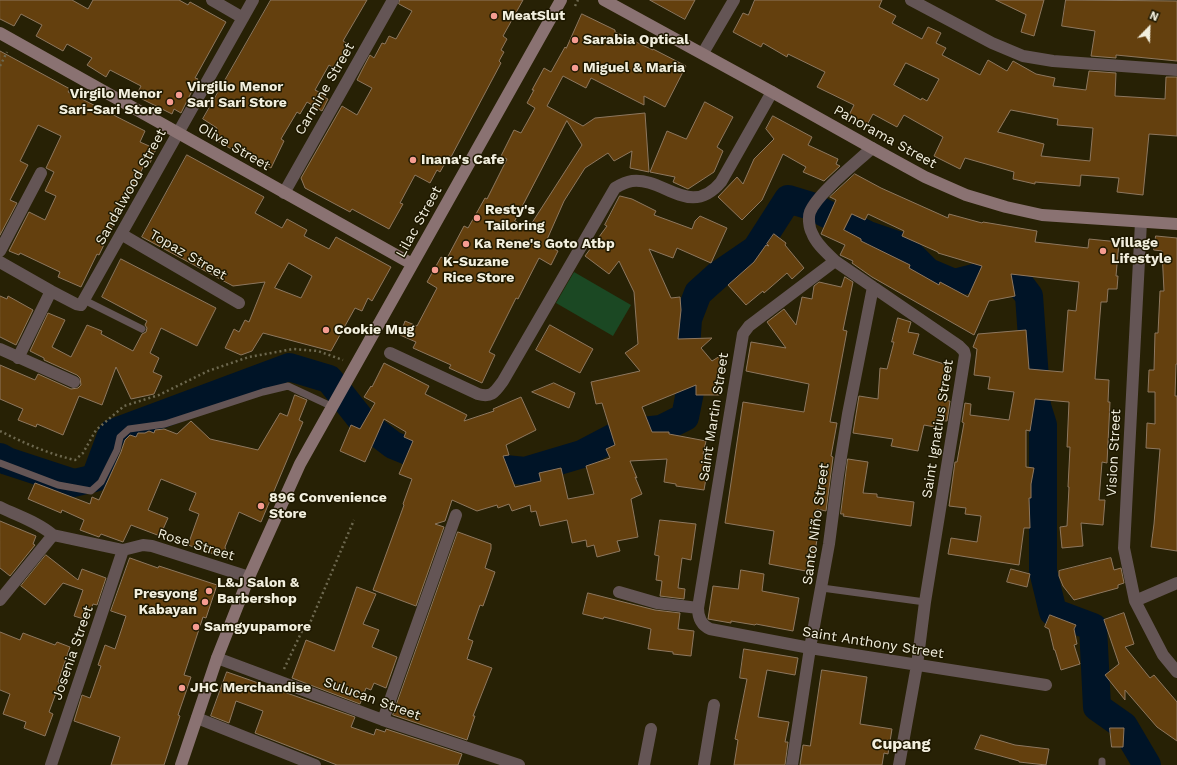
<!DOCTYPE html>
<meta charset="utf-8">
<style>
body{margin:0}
#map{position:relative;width:1177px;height:765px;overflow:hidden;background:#272105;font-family:"Work Sans",sans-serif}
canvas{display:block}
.north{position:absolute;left:1129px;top:8px;width:40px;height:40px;-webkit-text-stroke:3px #1e1800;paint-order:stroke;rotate:23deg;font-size:11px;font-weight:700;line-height:16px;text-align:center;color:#f2efde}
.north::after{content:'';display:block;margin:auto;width:14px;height:18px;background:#f2efde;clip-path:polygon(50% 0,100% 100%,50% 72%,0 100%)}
</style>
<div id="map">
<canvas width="1177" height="765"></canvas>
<div class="north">N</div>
</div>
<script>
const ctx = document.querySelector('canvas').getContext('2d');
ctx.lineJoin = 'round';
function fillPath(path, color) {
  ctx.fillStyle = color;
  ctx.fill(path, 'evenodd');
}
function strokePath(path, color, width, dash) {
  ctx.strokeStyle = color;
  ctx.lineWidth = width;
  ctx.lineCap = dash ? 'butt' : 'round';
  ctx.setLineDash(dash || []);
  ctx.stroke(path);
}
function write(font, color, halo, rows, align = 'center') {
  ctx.font = font + ' "Work Sans",sans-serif';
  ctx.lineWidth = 3;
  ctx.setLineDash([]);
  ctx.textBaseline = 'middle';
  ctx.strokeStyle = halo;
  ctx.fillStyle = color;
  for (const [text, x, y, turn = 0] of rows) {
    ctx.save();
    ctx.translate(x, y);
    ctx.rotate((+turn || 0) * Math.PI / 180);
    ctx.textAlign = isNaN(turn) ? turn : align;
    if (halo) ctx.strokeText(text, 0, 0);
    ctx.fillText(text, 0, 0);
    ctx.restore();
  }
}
const green = new Path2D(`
 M574 272 631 305 613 336 556 303Z`);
const river = new Path2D(`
 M0 457 7 461 74 483 95 478 112 433 289 367 329 379 363 422 393 445 435 462 525 471 582 454 622 433 661 429 685 417 691 387 686 348 688 319 698 293 718 275 756 249 788 199 811 206 868 235 903 247 928 272 954 283 989 274 1014 276 1029 296 1037 406 1043 425V571L1053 612 1093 627 1097 707 1124 726 1147 765`);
const building = new Path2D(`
 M0 0H72L88 9 93 0H179L188 5 190 2 226 22 195 78 198 79 181 113 174 109 172 114 136 96 141 86 110 70 106 77 87 65 92 58 67 44 63 51 36 36 42 25 21 14 14 26 0 19Z
 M271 0H367L343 41 349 45 335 69 329 65 315 90 325 95 324 97 328 99 322 111 307 102 300 114 297 112 281 139 284 141 271 168 236 148 235 151 212 138 217 128 203 119Z
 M400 0H523L503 36 507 39 501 50 504 52 499 61 501 63 451 157 449 156 440 172 437 170 430 183 415 175 400 203 403 204 389 229 352 209 350 212 305 188 301 178 342 106 357 115 372 88 357 80 362 70 370 55 374 58 382 43 385 44 389 36 396 39 412 11 399 4Z
 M650 0H695L685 19Z
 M755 0H882L879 7 896 16 892 23 922 39 928 27 941 33 936 43 946 48 942 55 980 75 988 60 1007 71 1013 61 1036 74 1055 78 1053 86 1086 90 1089 71 1116 73 1115 96 1165 99 1166 77H1177V136L1149 134 1143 195 1117 192 1119 178 1081 175 1080 186 1035 182V184L1013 179 1014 172 965 158 960 169 934 156 943 137 904 115 897 127 873 114 867 125 849 115 854 105 817 87 825 72 788 54 787 57 763 43 761 47 733 32 743 13 748 15ZM906 63 939 79 927 101 922 98 921 100 894 85ZM1011 110 1058 119 1057 125 1093 128 1090 161 1041 156 1044 144 998 132Z
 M996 0H1044L1034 36 1021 32 1026 15Z
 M1066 0 1177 1V61L1116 55V58L1091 56 1095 31 1062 26Z
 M582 14 615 30V32L653 50V49L686 66 665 107 644 96V105L591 78 586 88 563 76 547 106 583 126 595 118 645 113 649 172 630 168 632 151 614 161 608 153 585 168 564 201 545 244 558 251 551 265 539 258 518 299 516 298 489 352 495 355 482 383 449 368 451 365 413 348 416 342 400 335 405 321 417 326 437 288 427 282 441 257 446 260 464 226 468 228 485 198 487 199 507 159 501 156 514 130 521 133 535 108 527 103 534 90H532L544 68 551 72 565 47 566 48ZM567 121 582 145 528 229 515 221Z
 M0 51 70 89 68 92 145 131 140 142 156 149 150 163 146 161 121 214 119 213 99 255 97 254 81 287 58 277 60 272 20 253 19 255 9 251 29 212 45 220 56 196 45 191 54 172 46 168 61 136 38 125 20 161 28 165 10 200 17 203 0 235Z
 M705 102 733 117 717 147 723 151 714 172 688 189 673 182 675 177 650 172 667 131 686 139Z
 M773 116 812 137 808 145 838 159 836 164 840 166 824 181 803 172 806 167 783 154 762 200 742 220 718 197 737 177 743 184 754 159 774 139 766 129Z
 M187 155 264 197 255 213 282 228 287 219 307 230 304 236 329 249 336 237 391 267 372 301 368 298 362 311 355 308 331 351 263 333 252 351 241 355 225 348 234 329 239 332 245 320 249 322 265 282 233 286 142 237ZM289 263 312 276 301 298 275 288Z
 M855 174 881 188 948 218 949 214 982 223 983 222 1037 231 1035 242 1088 248 1089 239 1119 242 1116 276H1118L1117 289H1108L1107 302H1101L1095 379 1109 380 1108 402H1110L1107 463 1102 462 1099 500H1105L1103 525 1081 523 1083 546 1062 548 1060 527 1067 526 1069 487H1068L1070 447H1067L1069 402 1035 399 1030 431 1026 430V467L1034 468 1031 484V498H1029L1030 528H1024L1019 565 948 554 951 538 977 542 981 516 965 514 966 508 949 506 955 462H957L964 423 962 422 965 403 971 404 970 415 1009 420 1014 392 988 389 990 377 974 375 977 349 973 347 978 334 1026 330 1029 369 1063 372 1068 310 1076 311 1079 282 1011 274 1015 296 989 301 974 335 872 277 852 263 853 261 840 255 845 245 821 234 836 200 830 197ZM852 214 865 220 868 214 904 231 902 236 938 252V253L982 266 968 297 940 282 939 285 909 268 910 265 861 241V239L844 230Z
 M620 196 632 199 656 211 654 215 692 229 695 221 700 216 727 228 711 263 677 248 673 258 649 249 671 298 680 297 681 310 678 339 712 338 701 348 712 361 720 356V395H696V385L642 407 652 432H669V434L706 441 703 454 710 455 704 490 676 486V484L664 482 667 459 630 461 637 478 635 477 642 494 631 499 638 537 617 541 620 551 597 557 594 545 587 547 586 540 572 543 567 520 540 526 536 511 531 512 530 505 512 511 509 504 498 508 497 505 477 511 452 500 445 521 435 524 444 527 416 606 373 590 404 505 403 504 412 479 399 474 413 441 404 437 406 432 384 419 365 462 340 451 351 425 360 429 375 403 364 397 371 386 372 387 384 363 429 386 425 394 467 415 464 421 494 411 493 409 521 397 536 430 506 445 509 455 503 456 515 487 541 481 539 473 561 468 568 499 594 494 586 466 610 458 606 449 615 445 602 403 596 404 591 382 640 371 625 353 638 344 634 292 619 261 609 274 585 256 607 226 605 225Z
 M774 234 786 243 785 245 804 268 792 279 787 273 764 293 763 291 746 305 728 285 754 262 766 245 769 246 767 244Z
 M1156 236 1177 238V364H1176L1175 396H1177V551L1151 547 1154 524 1160 449 1146 448 1147 423 1155 424V392H1148L1149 370H1154L1155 333H1158L1160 291H1164L1162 251 1154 250Z
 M121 259 216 308 197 346 161 328 150 353 159 358 153 372 162 376 154 394 131 399 116 367 102 405 79 396 63 435 37 424 36 427 18 420 23 409 0 399V365L35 380 38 374 71 389 78 388 81 385 80 378 77 375 44 360V358L30 351 48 313 65 320 52 347 71 357 87 325 102 331 101 334 133 351 142 334 146 332 147 328 145 325 147 321 102 297Z
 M845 277 853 282 843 330 847 331 830 422 837 423 831 456 833 457 826 511 817 509 811 539 817 540 811 572 769 564 774 531 725 523 743 402 804 412 809 384 746 371 751 342 786 348 767 322 784 309 796 325 802 297 812 299 814 286 819 282 841 287Z
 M0 296 7 299 8 296 33 310 16 345 0 337Z
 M898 318 911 322 908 332 919 334 913 354 947 365 942 400 950 401 947 421 937 420 935 427 924 425 918 451 891 446 893 439 853 433 859 396 878 399 880 368 887 369 894 342H892Z
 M550 325 593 349 580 373 536 350Z
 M554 383 575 393 569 408 532 392Z
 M295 395 307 400 299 420 303 422 261 522 239 512 225 547 228 559 188 545 199 514 189 510 196 493 161 479 148 510 168 518 160 536 131 525 123 542 101 534 99 537 80 530 84 520 62 510 61 513 28 499 35 483 90 504 92 497 99 500 121 452 125 440 130 435 136 437 138 433H145L149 431 154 433 155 430 164 429 177 434 191 421 210 439 258 450 280 413 287 416Z
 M848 459 868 462 863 493 877 494V497L914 502 911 526 843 516 844 514H841Z
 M660 520 696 524 691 560 682 558 678 588 685 589 684 599 660 596 662 581 656 580 659 556 655 555Z
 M0 521 36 536 33 544 35 545 10 576 0 568Z
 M458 532 491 544V549L485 568 495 572 483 606 480 605 468 639 473 641 467 659 492 668 473 716H475L467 740 393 715Z
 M46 555 78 580 82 569 106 578 97 605 93 604 87 620 74 616 83 590 63 583 45 605 21 586Z
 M130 558 158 568 159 566 217 585 206 618 203 617 184 675 191 677 178 715 180 716 164 765H111L120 737 74 721 82 695 90 698 101 666 98 665 105 645 115 649 126 616 111 611Z
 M1111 558 1114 570 1121 568 1124 583 1118 585V588L1074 600 1063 586 1059 576V571Z
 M1011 569 1030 574 1027 587 1007 582Z
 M741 570 764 574 762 591 799 598 793 631 756 624 755 625 731 621V623L708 619 713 586 738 589Z
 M357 587 376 594 363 624 379 630 372 647 397 657 386 688 374 683 371 690 366 688 360 704 292 678 306 640 334 651Z
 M588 593 655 610 680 613 678 629 694 631 691 656 673 654V652L648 649 651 629 604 617 603 619 583 614Z
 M1124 613 1134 644 1125 647 1150 678 1154 675 1177 702V741L1157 727 1125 690V700L1105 675 1119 664 1104 620Z
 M1050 615 1076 625 1074 629 1077 644 1074 645 1080 664 1061 670 1055 650H1054L1049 629 1045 627Z
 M0 632 20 640 23 633 55 645 57 642 70 647 58 682H60L49 712 53 714 45 736 24 728 26 722 3 714 10 694 0 690Z
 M744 649 798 658 795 675 767 670 758 717 789 722 785 742H788L785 765H734L738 740 735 739 747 679 740 678Z
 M822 670 867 677 860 724 892 729 888 754 884 753 882 765H800L803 745 810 746Z
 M227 672 355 717 351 727 374 735 376 729 385 732 386 729 462 754 458 765H337L255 733 263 711 236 701 229 723 211 716Z
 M1110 728H1124L1123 747H1112Z
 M981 735 1015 745 1049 749 1046 765 1019 762V761L975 749Z`);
const path = new Path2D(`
 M575 6 578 0
 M0 66 7 52
 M0 431C24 443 49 454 75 460L83 453 96 430 124 406 159 395 208 371 249 357 293 349 318 351 343 360
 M284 669 302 631 310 623 354 520`);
const lane = new Path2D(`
 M84 300 142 329
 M0 463 58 485 91 491 101 482 117 450 120 437 129 429 165 424 263 392 288 386 333 407
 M822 588 925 602
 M1102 765V761`);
const street = new Path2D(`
 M212 0 243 18
 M911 0 992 43 1023 56 1053 61 1177 70
 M703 53 734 0
 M872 148C856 163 817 194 810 212 808 217 809 228 812 233 816 244 827 253 835 261L959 346 964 351 965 355 925 602 917 665 899 765
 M284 193 393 0
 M1141 222 1124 548 1135 601 1163 655 1177 672
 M121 234 239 303
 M0 251 41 173
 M835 261 749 326 743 334 698 608C698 618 701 625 710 629L810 648 1046 685
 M0 262 51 291 76 304 81 305 253 0
 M0 349 74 382
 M390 353 478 394C492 398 495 392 503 381L615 188C620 185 625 182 632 181 664 177 690 219 721 182L772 92
 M18 358 51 291
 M0 507C18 516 38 522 53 535L123 550 143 545 152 546 249 577
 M619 592 657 603 698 608
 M0 600 53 535
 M1135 601 1177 583
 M217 658 383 720 519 765
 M197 718 315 765
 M383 720 456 515
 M51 765 123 550
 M644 765 651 729
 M704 765 714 705
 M792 765 810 648 829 544 838 475 848 414 873 287`);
const secondary = new Path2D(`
 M604 0 772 92 872 148 925 177 966 195 1006 207 1042 215 1177 224
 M0 33 412 264
 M181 765 217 658 249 577 300 464 561 0`);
const markers = [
 [494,16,4,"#f59c91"],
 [575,40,4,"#f59c91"],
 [575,68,4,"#f59c91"],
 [179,95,4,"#f59c91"],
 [170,102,4,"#f59c91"],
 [413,160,4,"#f59c91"],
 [477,218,4,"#f59c91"],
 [466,244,4,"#f59c91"],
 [1103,251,4,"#f59c91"],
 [435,270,4,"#f59c91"],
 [326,330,4,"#f59c91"],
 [261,506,4,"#f59c91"],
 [209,591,4,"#f59c91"],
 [205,602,4,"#f59c91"],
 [196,627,4,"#f59c91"],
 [182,688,4,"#f59c91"]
];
const poiNames = [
 ["MeatSlut",502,16],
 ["Sarabia Optical",583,40],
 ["Miguel & Maria",583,68],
 ["Virgilio Menor",187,87],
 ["Sari Sari Store",187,103],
 ["Virgilo Menor",162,94,"right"],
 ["Sari-Sari Store",162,110,"right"],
 ["Inana's Cafe",421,160],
 ["Resty's",485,210],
 ["Tailoring",485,226],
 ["Village",1111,243],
 ["Lifestyle",1111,259],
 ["Ka Rene's Goto Atbp",474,244],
 ["K-Suzane",443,262],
 ["Rice Store",443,278],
 ["Cookie Mug",334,330],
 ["896 Convenience",269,498],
 ["Store",269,514],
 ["L&J Salon &",217,583],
 ["Barbershop",217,599],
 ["Presyong",197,594,"right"],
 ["Kabayan",197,610,"right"],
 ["Samgyupamore",204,627],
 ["JHC Merchandise",190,688]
];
const streetNames = [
 ["Carmine Street",325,89,-60],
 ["Panorama Street",885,137,29],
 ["Olive Street",234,147,30],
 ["Sandalwood Street",131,187,-61],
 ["Lilac Street",419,222,-61],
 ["Topaz Street",188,255,30],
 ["Saint Martin Street",714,417,-81],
 ["Saint Ignatius Street",938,429,-81],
 ["Vision Street",1114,453,-87],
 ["Santo Niño Street",816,524,-82],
 ["Rose Street",196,545,17],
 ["Saint Anthony Street",873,643,9],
 ["Josenia Street",73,653,-71],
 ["Sulucan Street",372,699,20]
];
const quarterNames = [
 ["Cupang",901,744]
];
fillPath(green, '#1b4823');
strokePath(river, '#001427', 28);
fillPath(building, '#64400e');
strokePath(building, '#8d775f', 1);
strokePath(path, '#6d684f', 2.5, [2, 3]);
strokePath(lane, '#645555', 7);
strokePath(street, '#645555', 12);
strokePath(secondary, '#8a7272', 12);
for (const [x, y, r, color] of markers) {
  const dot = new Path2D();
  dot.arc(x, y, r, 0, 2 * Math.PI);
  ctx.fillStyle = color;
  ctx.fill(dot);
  strokePath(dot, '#1e1800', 1.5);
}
write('bold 14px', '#f2efde', '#1e1800', poiNames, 'left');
write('14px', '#f2efde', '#1e1800', streetNames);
write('bold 16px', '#f2efde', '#1e1800', quarterNames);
</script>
